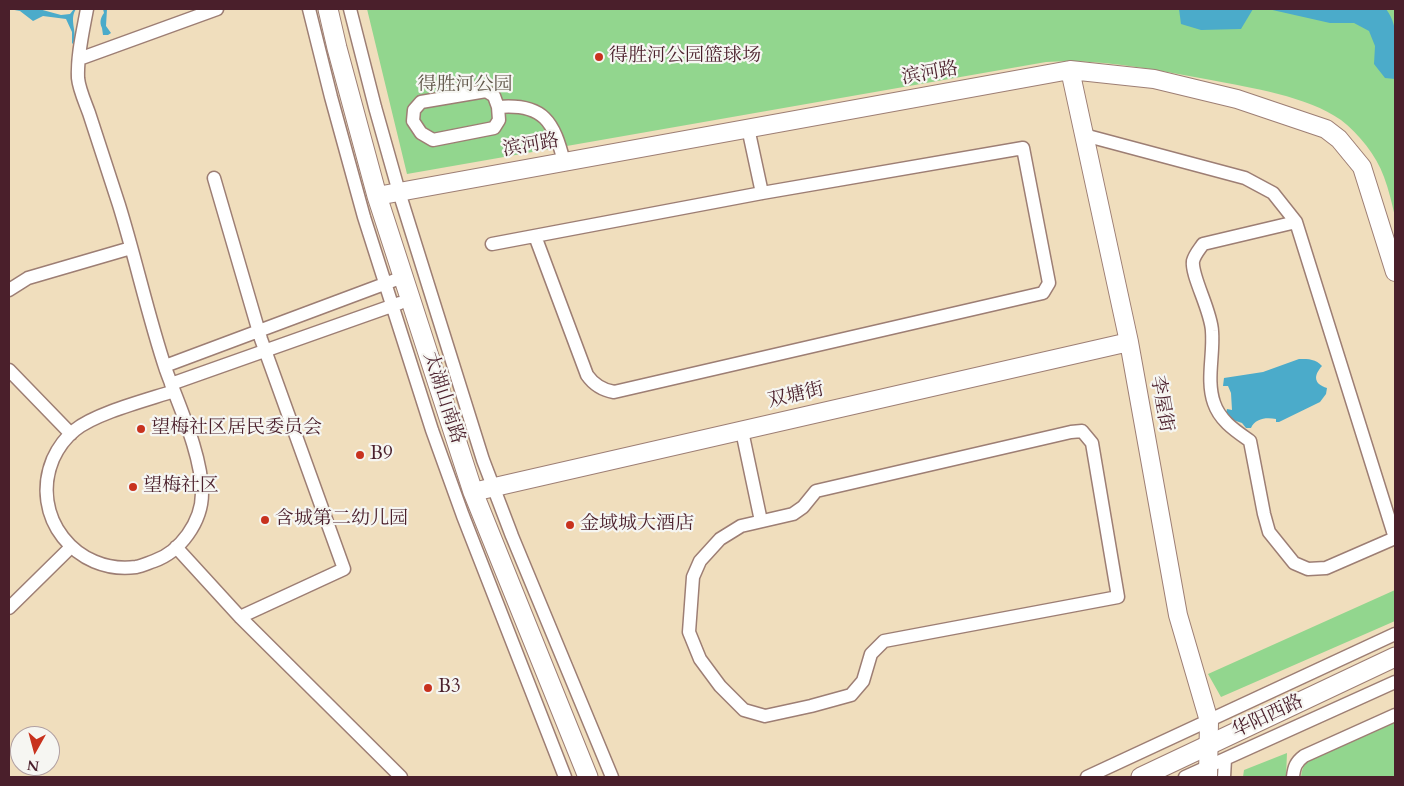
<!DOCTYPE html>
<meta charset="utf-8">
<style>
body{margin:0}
#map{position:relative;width:1404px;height:786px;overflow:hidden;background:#f0debd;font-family:Cardo,serif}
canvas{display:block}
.frame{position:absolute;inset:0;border:10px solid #4a1f2b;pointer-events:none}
.north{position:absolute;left:10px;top:726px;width:50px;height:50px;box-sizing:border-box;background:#f6f6f2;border:1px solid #b1a0a2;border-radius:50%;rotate:187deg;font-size:14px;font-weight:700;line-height:20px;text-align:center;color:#4a1f2b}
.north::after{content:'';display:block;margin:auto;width:18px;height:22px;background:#c8321e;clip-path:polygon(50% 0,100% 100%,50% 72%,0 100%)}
</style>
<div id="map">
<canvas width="1404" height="786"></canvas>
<div class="frame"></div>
<div class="north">N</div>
</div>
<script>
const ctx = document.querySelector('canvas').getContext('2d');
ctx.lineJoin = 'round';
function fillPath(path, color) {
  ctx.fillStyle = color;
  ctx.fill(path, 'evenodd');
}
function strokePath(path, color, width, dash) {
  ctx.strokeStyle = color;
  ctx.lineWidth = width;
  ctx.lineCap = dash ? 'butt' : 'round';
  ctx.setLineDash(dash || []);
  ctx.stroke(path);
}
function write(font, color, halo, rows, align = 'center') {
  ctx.font = font + ' Cardo,"Noto Serif SC",serif';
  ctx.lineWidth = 4.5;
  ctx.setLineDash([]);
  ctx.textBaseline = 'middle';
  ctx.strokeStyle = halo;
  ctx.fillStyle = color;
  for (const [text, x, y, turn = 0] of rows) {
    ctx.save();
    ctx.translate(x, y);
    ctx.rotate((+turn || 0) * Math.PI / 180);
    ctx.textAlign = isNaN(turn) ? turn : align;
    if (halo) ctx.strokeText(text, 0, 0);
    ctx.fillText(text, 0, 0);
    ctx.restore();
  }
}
const green = new Path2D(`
 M367 9H1395V217C1392 204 1389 190 1384 177 1376 155 1359 134 1341 120 1307 96 1251 88 1211 80 1156 70 1101 58 1046 62L407 174Z
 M1395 590V621L1221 697 1208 674Z
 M1395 721V777H1301C1302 767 1305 763 1313 757Z
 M1287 753 1286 777H1243L1244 770Z`);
const water = new Path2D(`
 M9 9H39L61 15 70 14 74 9H76C69 20 77 30 74 42L72 44V32L66 19 43 16 33 21 20 11Z
 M103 9H107L106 26 111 33 108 35H103L102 28C99 22 101 17 104 13Z
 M1179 9H1258H1253L1241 29 1201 30 1181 24Z
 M1268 9H1386C1401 28 1395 56 1395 79L1385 78 1374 64 1375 46 1369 31 1354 23H1330Z
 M1299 359C1309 359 1316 359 1322 366 1313 376 1314 384 1327 388L1326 394 1320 402 1279 422H1276V419C1267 417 1255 418 1251 428H1246L1242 423 1233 420 1226 413 1227 409 1232 410 1231 393 1228 386H1223L1224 378 1263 372Z`);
const street = new Path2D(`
 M87 9C83 31 77 55 78 78 79 89 85 102 89 113 99 144 109 174 119 205 136 260 148 316 166 370 179 406 202 455 202 493 202 522 180 552 154 561 148 563 142 566 136 567 76 575 29 516 53 459 58 448 65 438 75 430 96 413 147 400 174 391
 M309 9 331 97 364 217 432 430 463 516 565 777
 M350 9 375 107 399 192 483 460 512 536 612 777
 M79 59 217 9
 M498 107 499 120 494 128 433 140 421 133 413 121 414 110 421 102 486 91 494 96 498 107C544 103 554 122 564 162
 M748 128 762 193
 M1084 135 1245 178 1273 193 1296 222 1395 538 1326 568 1308 569 1294 563 1269 532 1264 514 1250 441C1236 431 1220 421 1214 403 1206 380 1214 355 1212 331 1211 310 1191 276 1193 261 1195 254 1199 250 1203 244L1296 222
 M214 178 261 339 344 569 240 617
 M492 244 762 193 1023 148 1049 283 1043 293 614 392C602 390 594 385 587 375L535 236
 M9 290 28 278 131 248
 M165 366 403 277
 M9 370 71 434
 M171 384 400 303
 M742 431 761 521
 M1082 431 1092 443 1118 597 884 641 871 654 863 681 851 695 811 706 765 716 744 710 720 686 700 659 689 632 693 577 700 561 720 539 741 526 793 514 803 507 816 491 1071 432Z
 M176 547 240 617 401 777
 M9 608 71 547
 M1087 777 1395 634
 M1185 777 1395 682
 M1224 777 1225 759
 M1293 777C1294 767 1296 762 1304 756L1395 715`);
const secondary = new Path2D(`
 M1070 70 1129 342 1178 615 1209 721 1208 777
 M377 196 1070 70 1154 79 1237 99 1326 129 1339 139 1362 167 1395 272
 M473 492 1129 342`);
const primary = new Path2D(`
 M328 9 337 48 377 196 473 492 588 777
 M1141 777 1395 657`);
const markers = [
 [599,57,5,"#c8321e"],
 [141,429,5,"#c8321e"],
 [360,455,5,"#c8321e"],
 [133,487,5,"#c8321e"],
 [265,520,5,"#c8321e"],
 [570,525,5,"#c8321e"],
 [428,688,5,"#c8321e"]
];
const poiNames = [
 ["得胜河公园篮球场",609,57],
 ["望梅社区居民委员会",151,429],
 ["B9",370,455],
 ["望梅社区",143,487],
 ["含城第二幼儿园",275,520],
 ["金域城大酒店",580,525],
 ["B3",438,688]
];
const streetNames = [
 ["滨河路",930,74,-10],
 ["滨河路",531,146,-10],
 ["双塘街",796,396,-13],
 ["太湖山南路",443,398,72],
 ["李屋街",1161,404,80],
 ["华阳西路",1268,717,-25]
];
const parkNames = [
 ["得胜河公园",465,86]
];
fillPath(green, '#92d68e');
fillPath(water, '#4babca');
strokePath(street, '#9d7e74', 15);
strokePath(secondary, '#9d7e74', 20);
strokePath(primary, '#9d7e74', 21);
strokePath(street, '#fff', 12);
strokePath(secondary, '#fff', 18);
strokePath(primary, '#fff', 19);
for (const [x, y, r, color] of markers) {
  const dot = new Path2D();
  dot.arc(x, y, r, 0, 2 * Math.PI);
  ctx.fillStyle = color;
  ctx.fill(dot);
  strokePath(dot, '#f6f6f2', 2);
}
write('19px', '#4a1f2b', '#f6f6f2', poiNames, 'left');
write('19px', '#4a1f2b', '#f6f6f2', streetNames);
write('19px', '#605649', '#f6f6f2', parkNames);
</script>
